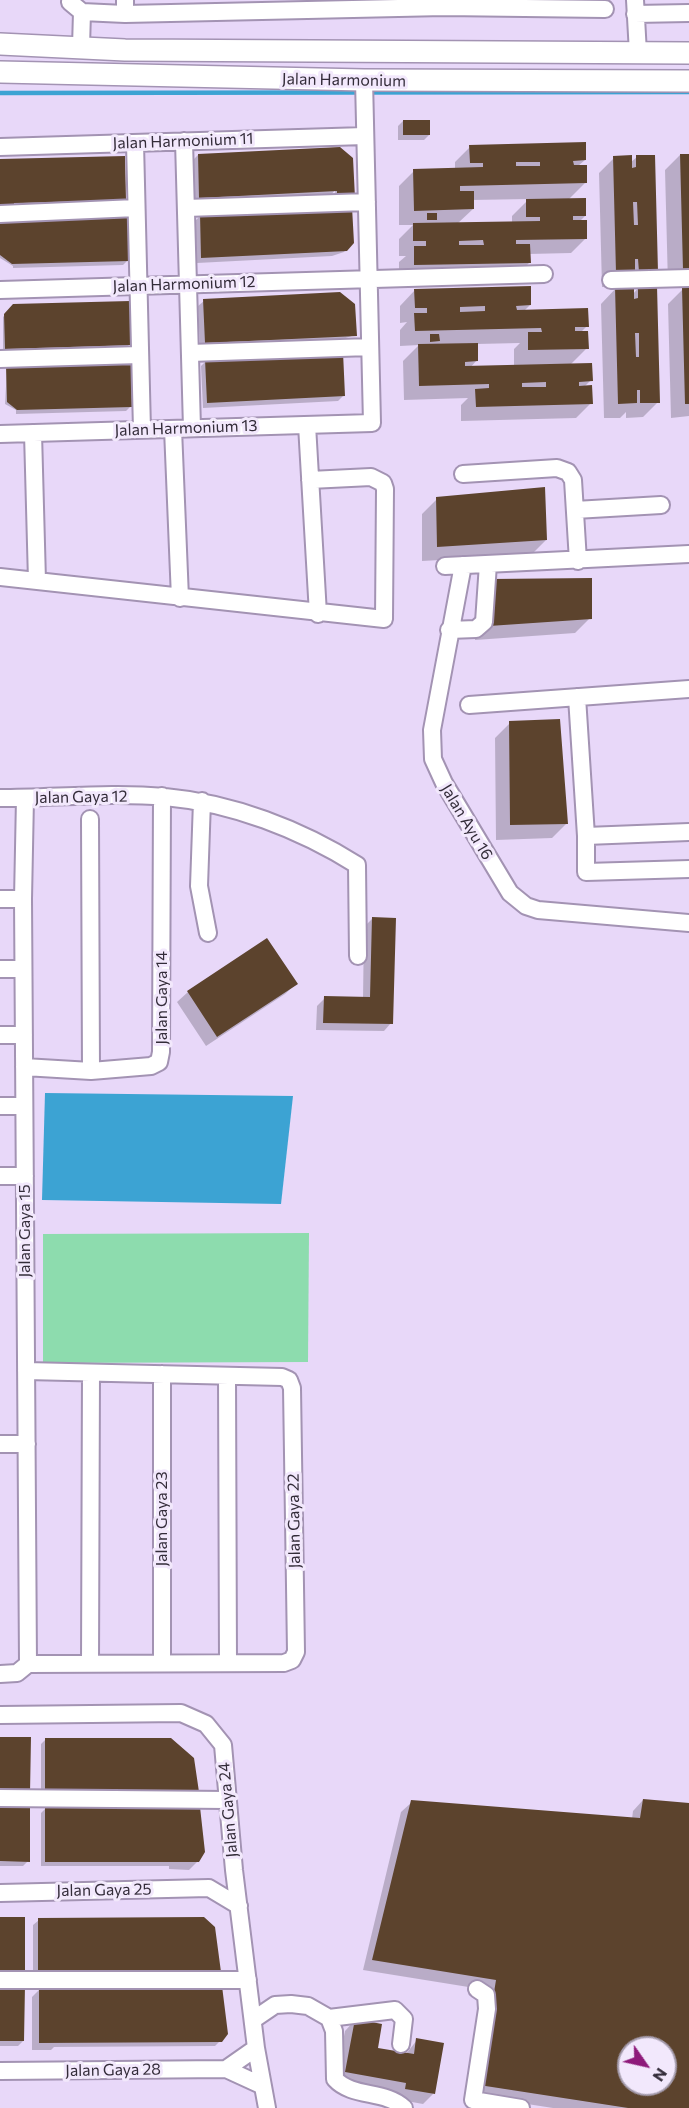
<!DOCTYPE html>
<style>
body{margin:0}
#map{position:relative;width:689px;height:2108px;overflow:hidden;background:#e8d8f9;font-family:Commissioner,sans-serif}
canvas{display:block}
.north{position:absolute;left:617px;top:2036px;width:60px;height:60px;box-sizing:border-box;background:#f2e8fc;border:2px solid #a69dae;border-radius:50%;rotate:124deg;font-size:16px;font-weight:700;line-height:24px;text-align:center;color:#332c39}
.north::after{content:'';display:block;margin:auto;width:21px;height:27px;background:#8e1a7a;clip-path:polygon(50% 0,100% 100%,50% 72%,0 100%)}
</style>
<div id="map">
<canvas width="689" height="2108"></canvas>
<div class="north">N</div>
</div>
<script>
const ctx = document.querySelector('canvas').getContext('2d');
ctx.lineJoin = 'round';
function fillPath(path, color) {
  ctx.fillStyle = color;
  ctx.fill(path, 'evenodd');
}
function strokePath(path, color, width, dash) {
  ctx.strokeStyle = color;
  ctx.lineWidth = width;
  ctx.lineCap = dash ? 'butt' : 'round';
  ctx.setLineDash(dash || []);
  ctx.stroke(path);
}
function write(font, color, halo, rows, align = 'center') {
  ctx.font = font + ' Commissioner,sans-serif';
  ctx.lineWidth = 6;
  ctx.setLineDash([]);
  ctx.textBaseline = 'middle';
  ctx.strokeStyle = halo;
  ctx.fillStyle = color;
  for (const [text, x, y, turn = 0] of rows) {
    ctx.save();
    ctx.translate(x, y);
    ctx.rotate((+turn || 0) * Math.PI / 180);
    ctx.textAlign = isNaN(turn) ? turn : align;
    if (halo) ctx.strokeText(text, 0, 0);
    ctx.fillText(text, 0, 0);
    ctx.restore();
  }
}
const green = new Path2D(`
 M309 1233 308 1362 43 1363V1234Z`);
const water = new Path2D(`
 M45 1093 293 1096 281 1204 42 1200Z`);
const shadow = new Path2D(`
 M403 121 429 135 424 140H398V126Z
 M470 147 585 160 578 166 585 183 568 200 585 216 579 222 586 238 571 253 529 254V263L514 278 399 280V262L406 256H399V239L413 225H399V186L414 171 455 170V162ZM529 199 512 216V223L457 224 473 209 472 200Z
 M198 155 352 158 336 200 335 190 331 195 195 202 193 160Z
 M680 155H689L685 284 668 285 665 170Z
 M637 157 658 402 643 417 626 418V412L620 418H604L601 304 618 286 602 287 599 173 614 158 631 162ZM632 286H640L633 294Z
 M0 161 124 199 119 204 12 207Z
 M200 216 352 243 344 252 332 256 197 263 195 221Z
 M0 222 128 260 123 265 13 268V266L0 258Z
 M683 289H689V416L671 418 668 304Z
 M415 290 530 305 523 312 587 326 581 332 587 348 570 365 591 380 584 387 591 403 576 418 461 421V405L468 398 404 400 403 361 419 345 400 346V330L407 322 400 323V306ZM520 343 514 349V366L470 368 477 360V344Z
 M204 301 355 335 336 341 200 348 198 306Z
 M13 306 129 345 124 350 15 352V350H3V317Z
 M206 361 343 396 338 401 203 408 201 366Z
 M7 368 131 406 126 411 16 414V410L5 404Z
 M437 499 546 540 531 555 422 561V514Z
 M492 580 590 618 575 633 475 640 477 595Z
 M510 723 567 823 552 838 496 840 495 738Z
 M372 919 391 1023 384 1031 316 1030 317 1006 325 998 363 999 364 927Z
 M296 984 285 994 206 1046 177 1002 188 992Z
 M46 1739 154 1799 41 1797V1744Z
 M643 1800 689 1804V2108H553L469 2095 487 1990 363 1970 401 1812 412 1802 632 1819 633 1811ZM629 2048H665V2084H629Z
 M0 1807 28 1861 23 1866H0Z
 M46 1808 197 1862 189 1870 169 1869V1866H41V1813Z
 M39 1920 180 1980 33 1977V1925Z
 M0 1987 23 2041 18 2046H0Z
 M40 1989 220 2041 215 2046 54 2047 51 2050H32V1997Z
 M355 2020 376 2049 406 2054 417 2040 433 2094 423 2104 395 2099 396 2093 335 2082 345 2031Z`);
const stream = new Path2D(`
 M0 93 689 92`);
const building = new Path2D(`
 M403 120H430V135H403Z
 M586 142V160L573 161 574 165H587V183L460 186V191H474V209L414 211 413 169 483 167V163H470L469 145ZM516 162H540V166H516Z
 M340 147 353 158 355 198 337 199V191L199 198 198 154Z
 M680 154H689V270H683Z
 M632 155V168L636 167V155H655L658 272H639L638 259H635V272L616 273 613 156ZM633 202H637L638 225H634Z
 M125 156 126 200 14 203V207L0 208V159Z
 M586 198V216H573V220H587V239L516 240V244H530L531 263 414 265V246H426V241H413V223L540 221V217H526V199ZM483 240 484 245H459V241Z
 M352 207 354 243 347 251 201 258 200 214Z
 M427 213H437V220H427Z
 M128 217 129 261 12 264 0 255V220Z
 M531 286V305L516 306 517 310 588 308 589 327H575V331H588L589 349 528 350V332H542L541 328 415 331 414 313H427V308H415L414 289ZM485 306V311L460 312V307Z
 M638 286H657L660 403H640V390H637V403L618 404 615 287H634V299L638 298ZM635 333H639V357H636Z
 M689 287V404H685L682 288Z
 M340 292 355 304 357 336 205 343 203 299Z
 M130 301 131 345 5 349 4 314 13 304Z
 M430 334H439L440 341 430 342Z
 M478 343V361L465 362V366L592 363 593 381 579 382V386L592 385 593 404 476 407 475 389 489 388V384L419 386 418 344ZM546 382V387H522V383Z
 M343 352 345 396 207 403 205 359Z
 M131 363 132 407 17 410 7 402 6 366Z
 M545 487 547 540 437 547 436 497Z
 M592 578V619L489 626 491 579Z
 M560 719 568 824 510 825 509 721Z
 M372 917 396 918 393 1024 323 1023 324 996 370 997Z
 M267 938 298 984 217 1037 187 991Z
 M0 1737H31L30 1793H0Z
 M45 1738H171L194 1758 199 1792 45 1793Z
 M643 1799 689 1803V2108H628L479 2085 496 1980 372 1960 411 1800 640 1818ZM629 2048H665V2084H629Z
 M0 1805H30V1862L0 1861Z
 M45 1807H200L205 1852 199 1862H45Z
 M0 1917H25V1973H0Z
 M204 1917 215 1927 221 1972 38 1973V1918Z
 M0 1985H25L24 2041H0Z
 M222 1986 228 2034 222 2042 39 2043V1987Z
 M355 2019 382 2024 378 2048 414 2054 416 2038 444 2043 435 2094 405 2089 406 2083 345 2072Z`);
const minor = new Path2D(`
 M125 0V14L444 7 605 9
 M635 0 638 53
 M70 2 82 12
 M82 12 125 14
 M635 14 689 13
 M81 47 82 12
 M184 141 192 428
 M135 143 142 430
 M0 147 365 136
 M186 208 367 202
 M0 214 136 208
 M611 280 689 278
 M0 290 544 274
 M190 353 370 347
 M0 359 140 355
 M307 425 318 614
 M173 429 180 598
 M33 433 37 581
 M0 434 372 423 364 80
 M463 474 557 468 568 472 573 480 578 561
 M575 510 661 505
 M463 565 432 730 433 759 444 783 510 893 526 906 538 910 689 923
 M445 566 689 554
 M0 577 384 619 385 489 383 483 371 477 310 480
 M449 630 476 629 484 622 488 564
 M577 697 586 836
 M469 705 689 689
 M0 798C54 798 112 792 165 797 232 803 300 829 357 865L358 956
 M25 798 23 899 28 1664
 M202 801 199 886 208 933
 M90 819 91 1071
 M689 832 586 836V872L689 869
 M0 899H23
 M0 969H23
 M0 1035H24
 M24 1067 91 1071 151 1066 159 1062 161 1052 162 796
 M0 1106H24
 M0 1176H25
 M26 1371 282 1377 289 1380 292 1388 296 1652 292 1660 284 1663 28 1664
 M162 1374V1663
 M227 1376 228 1663
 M0 1444H27
 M90 1664 91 1373
 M0 1674 17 1673 28 1664
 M0 1715 181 1713 206 1724 223 1745 234 1870 256 2048 267 2108
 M0 1798 227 1800
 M0 1893 209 1888 239 1906
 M0 1980H248
 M477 1989 486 1995 487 2009 473 2100 521 2108
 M329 2018 334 2031 335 2079C352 2098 386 2090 404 2108
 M253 2020 275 2005 291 2004 308 2006 329 2018 395 2010 404 2019 401 2044
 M226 2069 256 2048
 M0 2071 226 2069 263 2086`);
const major = new Path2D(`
 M0 44 125 50 689 53
 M0 72 364 80 689 81`);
const streetNames = [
 ["Jalan Harmonium",344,80,1],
 ["Jalan Harmonium 11",183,141,-2],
 ["Jalan Harmonium 12",184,284,-2],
 ["Jalan Harmonium 13",186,428,-2],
 ["Jalan Gaya 12",81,797,-1],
 ["Jalan Ayu 16",467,822,59],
 ["Jalan Gaya 14",162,998,-90],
 ["Jalan Gaya 15",25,1231,-90],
 ["Jalan Gaya 23",162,1519,-90],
 ["Jalan Gaya 22",294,1521,-91],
 ["Jalan Gaya 24",228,1810,-95],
 ["Jalan Gaya 25",104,1890,-1],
 ["Jalan Gaya 28",113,2070,-1]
];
fillPath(green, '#8ddcae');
fillPath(water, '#3ca3d3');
fillPath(shadow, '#0003');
strokePath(stream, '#3ca3d3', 4.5);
fillPath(building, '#5c432d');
strokePath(minor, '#a393b3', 20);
strokePath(major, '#a393b3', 24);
strokePath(minor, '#fff', 16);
strokePath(major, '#fff', 21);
write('16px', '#332c39', '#f2e8fc', streetNames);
</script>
